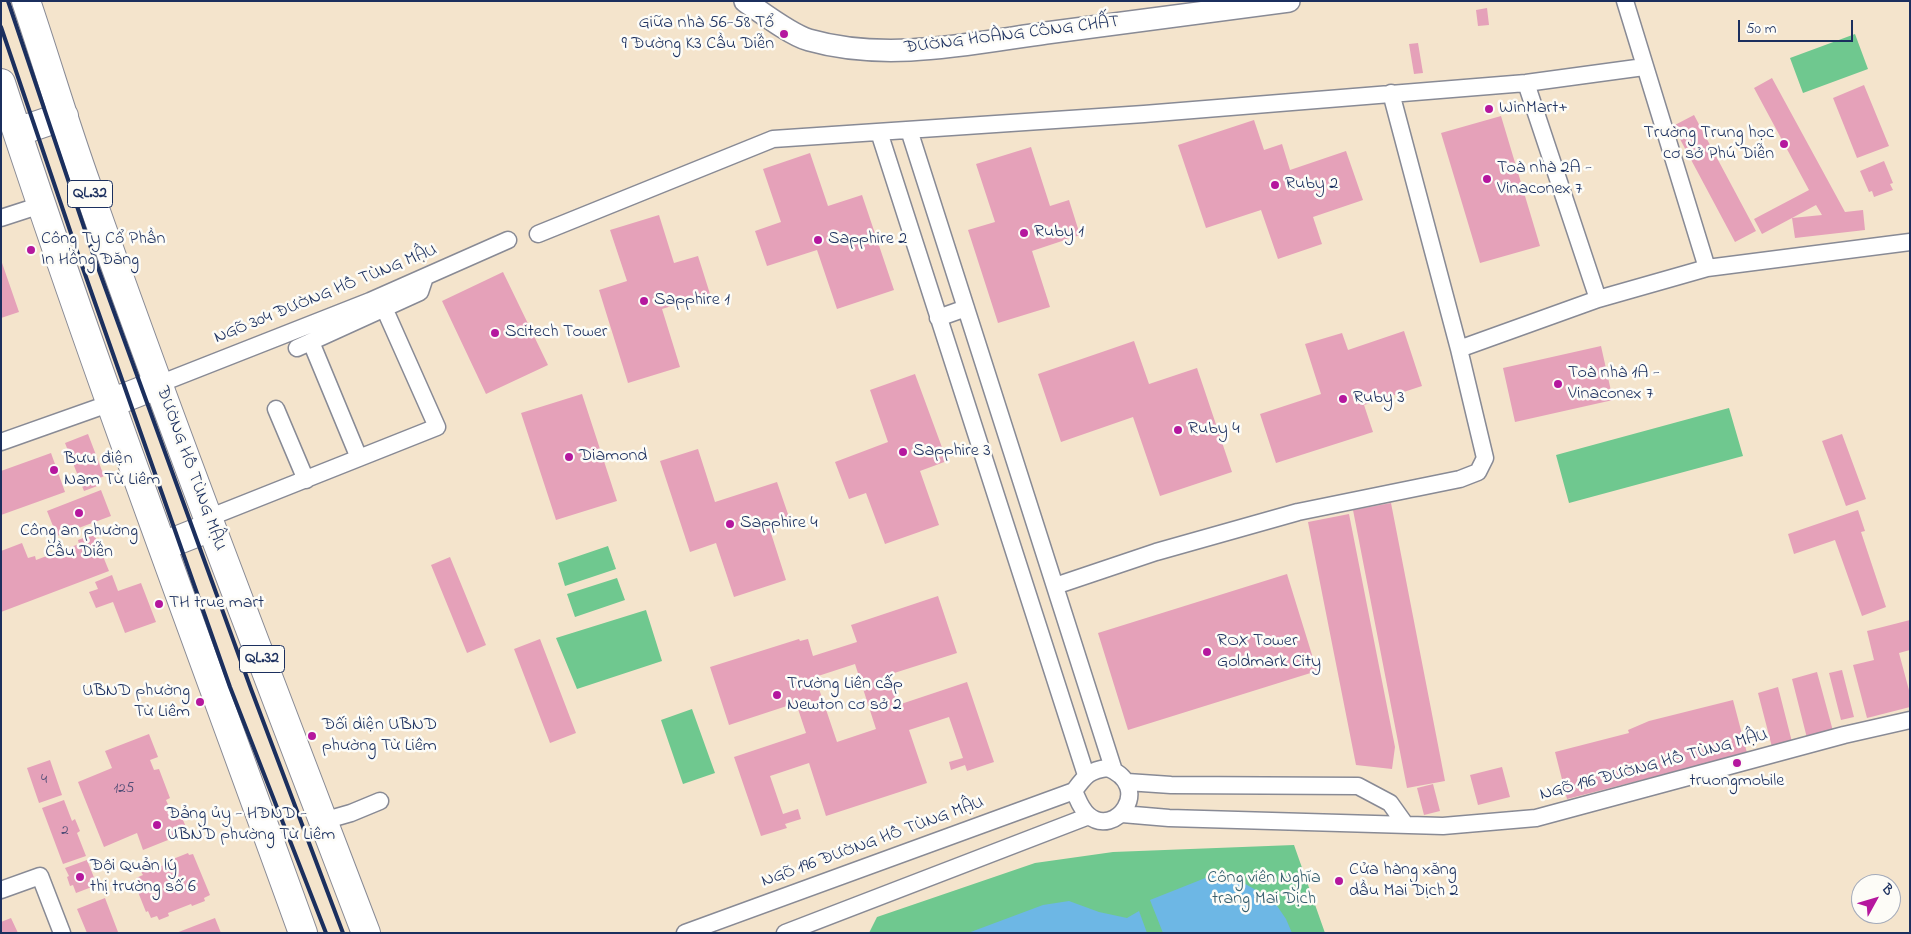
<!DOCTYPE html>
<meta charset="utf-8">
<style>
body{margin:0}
#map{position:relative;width:1911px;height:934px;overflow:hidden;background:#f4e4cc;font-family:"Indie Flower",sans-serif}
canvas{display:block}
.frame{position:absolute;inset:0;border:2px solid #1b2f5e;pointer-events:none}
.north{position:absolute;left:1851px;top:874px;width:50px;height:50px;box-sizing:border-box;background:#fdfcf7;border:1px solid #a3aaba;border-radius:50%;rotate:51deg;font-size:14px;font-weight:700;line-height:20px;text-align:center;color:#1b2f5e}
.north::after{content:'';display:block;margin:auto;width:18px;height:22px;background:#b5179e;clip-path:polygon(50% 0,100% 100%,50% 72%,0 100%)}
.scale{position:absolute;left:1738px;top:20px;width:115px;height:22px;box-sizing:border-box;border:2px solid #1b2f5e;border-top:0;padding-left:6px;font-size:15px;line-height:18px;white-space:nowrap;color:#1b2f5e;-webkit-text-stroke:4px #fdfcf7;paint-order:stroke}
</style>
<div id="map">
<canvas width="1911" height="934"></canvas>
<div class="frame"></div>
<div class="north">B</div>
<div class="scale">50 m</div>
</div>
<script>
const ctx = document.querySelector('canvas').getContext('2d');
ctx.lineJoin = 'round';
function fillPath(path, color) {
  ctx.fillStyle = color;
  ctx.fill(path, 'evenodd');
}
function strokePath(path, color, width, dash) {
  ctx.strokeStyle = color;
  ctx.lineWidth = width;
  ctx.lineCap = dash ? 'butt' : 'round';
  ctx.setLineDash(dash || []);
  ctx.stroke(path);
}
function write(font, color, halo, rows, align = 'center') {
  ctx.font = font + ' "Indie Flower",sans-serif';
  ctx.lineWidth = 5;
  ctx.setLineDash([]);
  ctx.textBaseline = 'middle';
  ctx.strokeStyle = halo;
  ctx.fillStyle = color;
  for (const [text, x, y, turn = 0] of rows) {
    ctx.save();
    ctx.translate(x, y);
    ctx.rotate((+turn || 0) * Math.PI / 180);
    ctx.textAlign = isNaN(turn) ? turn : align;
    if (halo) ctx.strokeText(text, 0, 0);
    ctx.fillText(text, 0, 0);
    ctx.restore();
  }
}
const green = new Path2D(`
 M1855 34 1868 69 1803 93 1790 58Z
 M1729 408 1743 456 1569 503 1556 455Z
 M608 546 616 569 565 586 558 563Z
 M617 578 625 600 575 617 567 594Z
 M646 610 662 661 577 689 556 638Z
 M692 709 715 773 683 784 661 720Z
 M1294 845 1325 933H869L877 917 1035 863 1113 852Z`);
const water = new Path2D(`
 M1223 871 1273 900 1286 919 1292 933H1163L1150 900Z
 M1069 901 1099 912 1127 918 1139 911 1147 933H968L1043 905Z`);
const building = new Path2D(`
 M1487 8 1489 25 1478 26 1476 10Z
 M1418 43 1423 73 1414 74 1409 44Z
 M1772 78 1845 212 1863 210 1865 230 1795 238 1792 218 1762 234 1754 219 1809 190 1754 88ZM1816 205 1822 215 1792 218Z
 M1864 85 1889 146 1857 158 1833 98Z
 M1694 115 1756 231 1735 242 1673 126Z
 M1501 116 1540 246 1480 263 1441 133Z
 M1254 120 1264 150 1282 144 1290 170 1346 151 1363 200 1313 217 1322 244 1278 259 1261 210 1206 228 1178 145Z
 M1031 147 1050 206 1069 200 1080 235 1032 251 1050 307 998 323 968 230 995 222 976 164Z
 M810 153 828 206 862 195 894 290 837 309 817 250 767 266 755 231 781 222 763 169Z
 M1884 161 1893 183 1890 184 1893 190 1874 197 1872 191 1869 192 1860 171Z
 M659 215 674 263 698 256 710 294 662 309 680 367 628 383 599 290 627 281 610 230Z
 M1 260 19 312 1 318Z
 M503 272 548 365 486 394 442 301Z
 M1404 331 1422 386 1364 405 1373 432 1276 463 1260 414 1321 394 1305 344 1342 333 1348 350Z
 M1134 341 1149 384 1197 368 1232 472 1160 496 1133 417 1061 442 1038 374Z
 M1601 346 1613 400 1515 422 1503 368Z
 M915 374 947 461 920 471 939 525 885 544 866 493 849 499 835 462 888 442 870 390Z
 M582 394 617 501 556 520 521 413Z
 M88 434 104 476 98 479 100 485 84 491 65 443Z
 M1842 434 1866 499 1846 506 1822 441Z
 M698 449 715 502 777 482 790 520 769 527 786 580 734 597 716 543 690 552 660 461Z
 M51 453 65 492 1 515V471Z
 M101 490 111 516 57 536 47 511Z
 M1391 503 1445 781 1407 788 1353 510Z
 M1858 510 1865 531 1861 532 1886 607 1862 616 1835 540 1794 554 1788 534Z
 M1349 514 1395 747 1392 769 1356 765 1308 522Z
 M94 534 109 571 1 612V551L22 543 28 558 35 556 36 560 79 544 78 540Z
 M450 557 486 645 467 653 431 565Z
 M1287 574 1317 671 1128 730 1098 633Z
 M112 575 118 591 141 583 156 622 125 633 113 602 96 608 89 592 98 589 95 582Z
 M938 596 957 653 888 675 898 705 967 682 994 762 967 771 965 765 951 770 949 762 963 758 949 717 909 730 927 783 826 816 809 763 770 776 783 814 798 809 801 819 785 824 787 828 761 836 734 757 806 733 796 703 729 725 710 667 799 639 800 641 808 639 813 656 857 642 851 625ZM855 664 876 729 837 742 815 677Z
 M1910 620V650L1899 653 1910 694V707L1867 718 1853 665 1874 660 1867 631Z
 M540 639 576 733 550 743 514 649Z
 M1842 670 1854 717 1841 720 1829 673Z
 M1817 672 1833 731 1807 738 1792 679Z
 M1778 687 1792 742 1772 747 1758 693Z
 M1733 700 1747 753 1567 799 1555 752 1629 733 1628 730 1649 721Z
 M149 734 158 757 150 760 154 770 159 769 170 798 166 800 171 811 178 808 188 832 143 850 137 833 104 847 78 782 112 768 105 751Z
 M50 760 62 795 39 803 27 768Z
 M1502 767 1510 797 1478 805 1470 775Z
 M1433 784 1440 811 1424 815 1417 788Z
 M64 800 72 821 75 819 80 831 77 833 86 856 63 864 42 808Z
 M188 853 189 855 193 854 210 895 204 898 205 901 192 906 191 904 168 913 169 916 159 920 157 916 151 918 148 911 146 912 136 887 139 886 136 878 143 875 140 870 149 867 151 870 174 861 173 859Z
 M87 860 97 885 76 893 73 885 70 886 67 877 69 876 65 868Z
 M105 898 118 932 87 933 77 909Z
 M11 918 18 933H1V922Z
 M215 918 221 933H176Z`);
const minor = new Path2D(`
 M1625 1 1707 268
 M1526 83 1598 299
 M909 130 1114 771
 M879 132 1086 775
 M1 218 41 205
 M538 234 773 139 1144 114 1526 83 1644 67
 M938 318 966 308
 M311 342 359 458
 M297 348 420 292 425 277
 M1459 349 1598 299 1707 268 1910 242
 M159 384 370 301 508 240
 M276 409 306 480
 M1 442 111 403
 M208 518 437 427 385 310
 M1055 586 1156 552 1298 512 1460 479 1478 472 1485 458 1459 349 1391 93
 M1108 768C1154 787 1115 839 1088 815 1080 808 1078 799 1074 791 1085 776 1089 770 1108 768Z
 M1127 782 1171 785 1358 786 1390 803 1405 824
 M1122 814 1169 818 1443 826 1536 818 1844 735 1910 720
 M323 821 351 813 380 801
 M1 890 40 876 62 933
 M685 933 1074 791
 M785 933 1089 816`);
const tertiary = new Path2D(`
 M745 1C761 12 791 35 809 40 886 62 968 44 1046 33 1127 23 1208 12 1289 1`);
const trunk = new Path2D(`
 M26 1C47 63 65 125 87 186 175 437 271 684 366 933
 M1 83C94 369 201 650 303 933
 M17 132 64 116
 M111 403 159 384
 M163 546 211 527`);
const rail = new Path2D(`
 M8 1 93 254 251 689 343 933
 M1 27 80 260 230 687 326 933`);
const markers = [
 [784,34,5,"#b5179e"],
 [1489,109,5,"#b5179e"],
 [1784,144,5,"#b5179e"],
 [1487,179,5,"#b5179e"],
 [1275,185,5,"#b5179e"],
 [1024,233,5,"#b5179e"],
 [818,240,5,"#b5179e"],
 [31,250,5,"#b5179e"],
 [644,301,5,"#b5179e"],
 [495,333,5,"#b5179e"],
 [1558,384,5,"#b5179e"],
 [1343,399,5,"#b5179e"],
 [1178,430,5,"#b5179e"],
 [903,452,5,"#b5179e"],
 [569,457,5,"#b5179e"],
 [54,470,5,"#b5179e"],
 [79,513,5,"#b5179e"],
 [730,524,5,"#b5179e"],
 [159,604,5,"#b5179e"],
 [1207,652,5,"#b5179e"],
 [777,695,5,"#b5179e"],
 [200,702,5,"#b5179e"],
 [312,736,5,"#b5179e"],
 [1737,763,5,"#b5179e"],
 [157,825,5,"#b5179e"],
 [80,877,5,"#b5179e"],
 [1339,881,5,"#b5179e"]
];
const numberNames = [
 ["4",44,781],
 ["125",124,790],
 ["2",65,832]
];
const shields = [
 [90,194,45],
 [262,659,45]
];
const shieldNames = [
 ["QL.32",90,194],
 ["QL.32",262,659]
];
const poiNames = [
 ["Giữa nhà 56-58 Tổ",774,24,"right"],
 ["9 Đường K3 Cầu Diễn",774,45,"right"],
 ["WinMart+",1499,109],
 ["Trường Trung học",1774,134,"right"],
 ["cơ sở Phú Diễn",1774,155,"right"],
 ["Toà nhà 2A -",1497,169],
 ["Vinaconex 7",1497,190],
 ["Ruby 2",1285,185],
 ["Ruby 1",1034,233],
 ["Công Ty Cổ Phần",41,240],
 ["In Hồng Đăng",41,261],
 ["Sapphire 2",828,240],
 ["Sapphire 1",654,301],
 ["Scitech Tower",505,333],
 ["Toà nhà 1A -",1568,374],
 ["Vinaconex 7",1568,395],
 ["Ruby 3",1353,399],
 ["Ruby 4",1188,430],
 ["Sapphire 3",913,452],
 ["Diamond",579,457],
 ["Bưu điện",64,460],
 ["Nam Từ Liêm",64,481],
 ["Sapphire 4",740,524],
 ["Công an phường",79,532,"center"],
 ["Cầu Diễn",79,553,"center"],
 ["TH true mart",169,604],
 ["ROX Tower",1217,642],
 ["Goldmark City",1217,663],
 ["Trường Liên cấp",787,685],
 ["Newton cơ sở 2",787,706],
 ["UBND phường",190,692,"right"],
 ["Từ Liêm",190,713,"right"],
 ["Đối diện UBND",322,726],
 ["phường Từ Liêm",322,747],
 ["truongmobile",1737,782,"center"],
 ["Đảng ủy - HĐND -",167,815],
 ["UBND phường Từ Liêm",167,836],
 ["Đội Quản lý",90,867],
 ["thị trường số 6",90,888],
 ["Cửa hàng xăng",1349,871],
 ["dầu Mai Dịch 2",1349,892]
];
const streetNames = [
 ["ĐƯỜNG HOÀNG CÔNG CHẤT",1012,36,-7],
 ["NGÕ 304 ĐƯỜNG HỒ TÙNG MẬU",326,295,-22],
 ["ĐƯỜNG HỒ TÙNG MẬU",190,469,70],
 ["NGÕ 196 ĐƯỜNG HỒ TÙNG MẬU",1654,766,-15],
 ["NGÕ 196 ĐƯỜNG HỒ TÙNG MẬU",873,843,-20]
];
const parkNames = [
 ["Công viên Nghĩa",1264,879],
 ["trang Mai Dịch",1264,900]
];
fillPath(green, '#6fc88f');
fillPath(water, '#6db7e5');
fillPath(building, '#e5a1b9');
strokePath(minor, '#888a95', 19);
strokePath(tertiary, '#888a95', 24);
strokePath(trunk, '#888a95', 30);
strokePath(minor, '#fff', 16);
strokePath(tertiary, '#fff', 21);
strokePath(trunk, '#fff', 28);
strokePath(rail, '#1b2f5e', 4);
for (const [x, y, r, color] of markers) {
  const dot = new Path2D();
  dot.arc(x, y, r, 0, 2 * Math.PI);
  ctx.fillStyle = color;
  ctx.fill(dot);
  strokePath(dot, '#fdfcf7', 2);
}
write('15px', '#4e4c75', null, numberNames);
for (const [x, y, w] of shields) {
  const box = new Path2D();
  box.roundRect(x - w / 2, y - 13.5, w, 27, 4);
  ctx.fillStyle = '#fdfcf7';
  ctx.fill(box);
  strokePath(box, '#1b2f5e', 1);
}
write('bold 16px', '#1b2f5e', null, shieldNames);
write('18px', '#1b2f5e', '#fdfcf7', poiNames, 'left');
write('18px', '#1b2f5e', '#fdfcf7', streetNames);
write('18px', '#345d6d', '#fdfcf7', parkNames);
</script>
